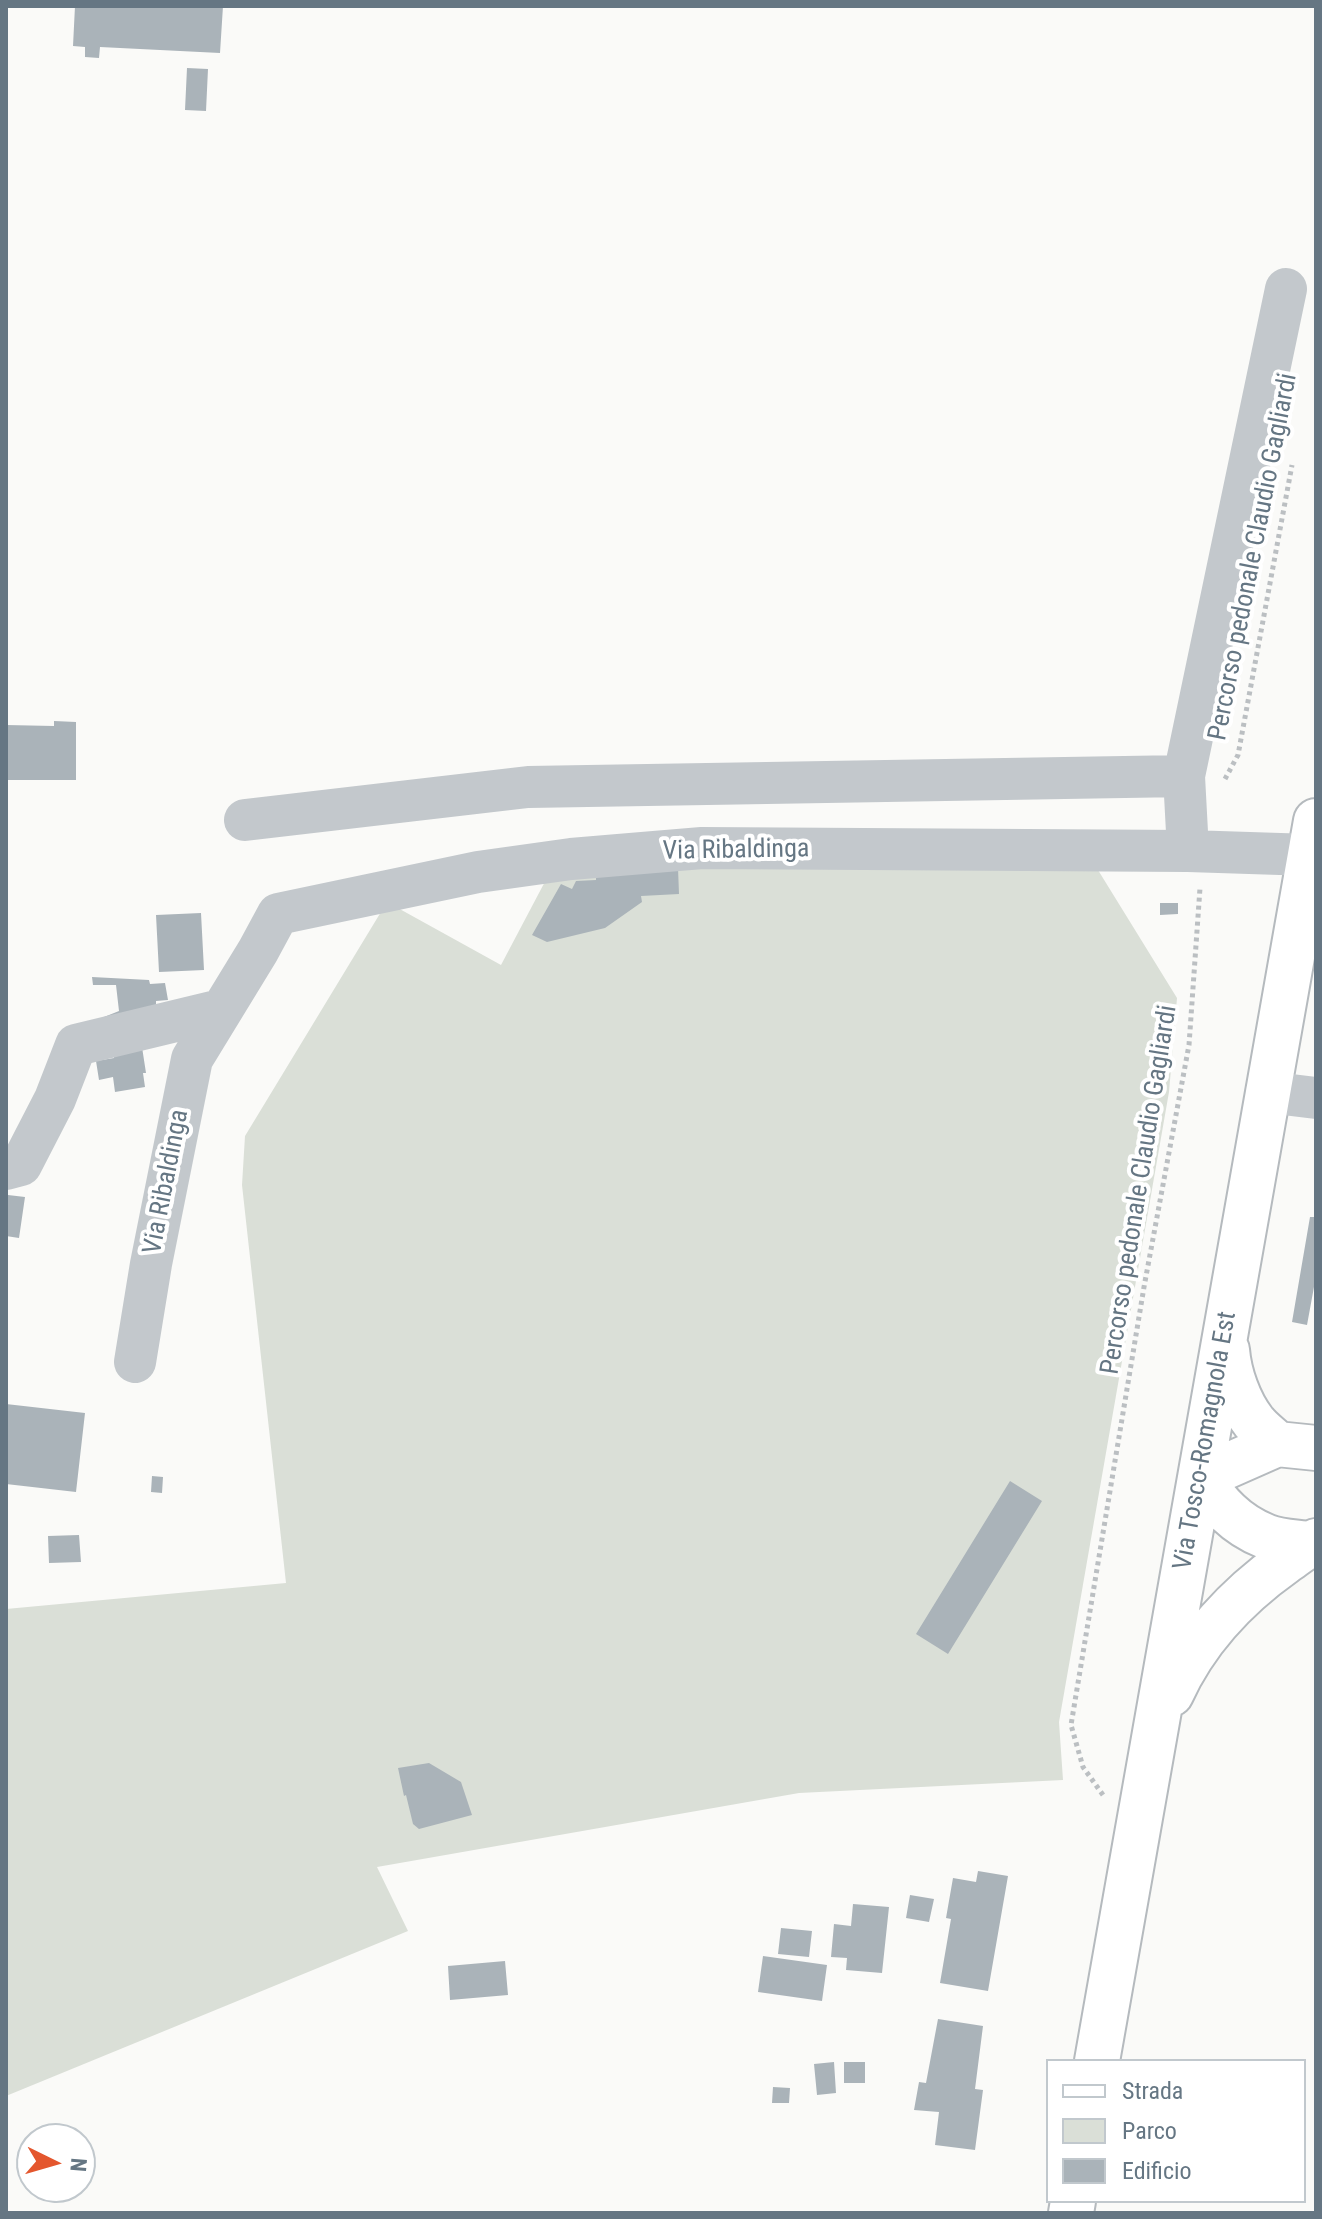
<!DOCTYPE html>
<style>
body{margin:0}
#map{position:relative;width:1322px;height:2219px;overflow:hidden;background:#fafaf8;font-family:"Roboto Condensed",sans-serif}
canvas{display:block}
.frame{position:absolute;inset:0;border:8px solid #657683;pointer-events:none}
.legend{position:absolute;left:1046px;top:2059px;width:260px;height:144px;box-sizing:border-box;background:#fff;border:2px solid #c1c8cd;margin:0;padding:10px 14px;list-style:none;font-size:24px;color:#657683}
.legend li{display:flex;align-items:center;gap:16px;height:40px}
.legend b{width:40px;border:2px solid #c1c8cd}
.north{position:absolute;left:16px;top:2123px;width:80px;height:80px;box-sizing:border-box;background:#fff;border:2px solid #c1c8cd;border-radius:50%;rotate:95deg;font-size:22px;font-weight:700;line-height:32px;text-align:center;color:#657683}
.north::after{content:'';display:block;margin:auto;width:28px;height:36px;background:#e4572e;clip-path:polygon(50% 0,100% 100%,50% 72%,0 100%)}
</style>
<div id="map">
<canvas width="1322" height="2219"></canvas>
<div class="frame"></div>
<ul class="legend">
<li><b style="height:10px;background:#fff"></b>Strada</li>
<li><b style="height:22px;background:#dadfd7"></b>Parco</li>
<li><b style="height:22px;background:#aab3b9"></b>Edificio</li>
</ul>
<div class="north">N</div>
</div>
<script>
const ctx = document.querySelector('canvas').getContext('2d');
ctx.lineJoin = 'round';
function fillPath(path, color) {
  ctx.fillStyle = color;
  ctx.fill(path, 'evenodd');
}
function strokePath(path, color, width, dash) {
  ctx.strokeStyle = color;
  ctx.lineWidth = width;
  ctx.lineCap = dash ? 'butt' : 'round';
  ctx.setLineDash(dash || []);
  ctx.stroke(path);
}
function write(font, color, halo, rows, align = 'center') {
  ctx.font = font + ' "Roboto Condensed",sans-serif';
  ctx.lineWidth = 8;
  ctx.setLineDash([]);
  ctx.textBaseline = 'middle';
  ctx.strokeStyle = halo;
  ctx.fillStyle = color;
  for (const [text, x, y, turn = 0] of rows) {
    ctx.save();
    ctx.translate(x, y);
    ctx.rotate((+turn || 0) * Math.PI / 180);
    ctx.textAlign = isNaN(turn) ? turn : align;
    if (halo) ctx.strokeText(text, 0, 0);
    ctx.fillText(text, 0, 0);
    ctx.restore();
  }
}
const green = new Path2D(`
 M601 865 1098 870 1177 998 1169 1092 1059 1722 1063 1780 799 1793 377 1867 408 1931 6 2096V1609L286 1583 242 1185 245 1136 387 902 501 965 549 874Z`);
const building = new Path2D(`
 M75 6H223L220 53 100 47 99 58 85 57V47L73 46Z
 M187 68 208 69 206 111 185 110Z
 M54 721 76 722V780H6V725L54 726Z
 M678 868 679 894 641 896 642 902 605 928 547 942 532 935 561 884 572 889 576 881 596 880V875Z
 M1160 903H1178V914L1160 915Z
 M201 913 204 970 159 972 156 915Z
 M92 977 149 980 150 984 165 983 168 1000 156 1001V1013L94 1021 119 1011 116 985H93Z
 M142 1047 146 1073H143L145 1087 115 1092 113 1077 99 1080 96 1061 114 1058V1052Z
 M8 1195 25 1197 19 1238 6 1236Z
 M1310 1217H1316V1276L1307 1325 1292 1322Z
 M6 1404 85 1413 76 1492 6 1484Z
 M152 1476 163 1477 162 1493 151 1492Z
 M1010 1481 1042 1501 948 1654 916 1634Z
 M79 1535 81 1562 49 1563 48 1536Z
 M429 1763 461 1782 472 1815 419 1829 413 1824 406 1795 404 1796 398 1768Z
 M978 1871 1008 1876 988 1991 940 1983 951 1919 946 1918 953 1878 976 1882Z
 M910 1895 934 1899 929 1922 906 1918Z
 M853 1904 889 1907 882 1973 846 1970 847 1958 831 1957 834 1924 851 1926Z
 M781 1928 812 1931 809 1957 778 1954Z
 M763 1956 827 1965 822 2001 758 1992Z
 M505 1961 508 1995 450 2000 448 1966Z
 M938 2019 983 2026 975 2089 983 2090 975 2150 935 2145 939 2112 914 2110 919 2082 926 2083Z
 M834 2062 836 2093 817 2095 814 2064Z
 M844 2062H865V2083H844Z
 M773 2087 790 2088 789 2103H772Z`);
const path = new Path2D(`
 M1225 779 1238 755 1292 465
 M1103 1795 1083 1767 1071 1725 1144 1287 1189 1045 1200 888`);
const minor = new Path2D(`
 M245 820 528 787 1184 776
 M1188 851 1184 776 1286 289
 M1267 1092 1316 1098
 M6 1169 21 1165 55 1099 76 1045 221 1010
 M135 1362 151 1264 192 1059 258 951 278 914 478 872 571 859 702 848 1188 851 1311 855`);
const major = new Path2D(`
 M1227 1350C1229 1374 1239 1403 1254 1422 1260 1430 1270 1437 1277 1444
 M1200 1478C1218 1504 1235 1524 1265 1536 1278 1542 1295 1542 1309 1544
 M1200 1478 1277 1444 1316 1448
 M1171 1694C1195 1641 1237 1596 1285 1562 1295 1555 1305 1547 1316 1541
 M1097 2061 1316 821
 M1071 2213 1073 2201`);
const streetNames = [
 ["Percorso pedonale Claudio Gagliardi",1254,557,-79],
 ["Via Ribaldinga",736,851,-1],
 ["Via Ribaldinga",167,1182,-79],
 ["Percorso pedonale Claudio Gagliardi",1140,1190,-81],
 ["Via Tosco-Romagnola Est",1206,1441,-80]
];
fillPath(green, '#dadfd7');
fillPath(building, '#aab3b9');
strokePath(major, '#b5babe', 48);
strokePath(path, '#bbbfc2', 5, [4, 4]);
strokePath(minor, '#c3c8cc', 42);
strokePath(major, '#fff', 44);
write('26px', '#657683', '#fff', streetNames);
</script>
